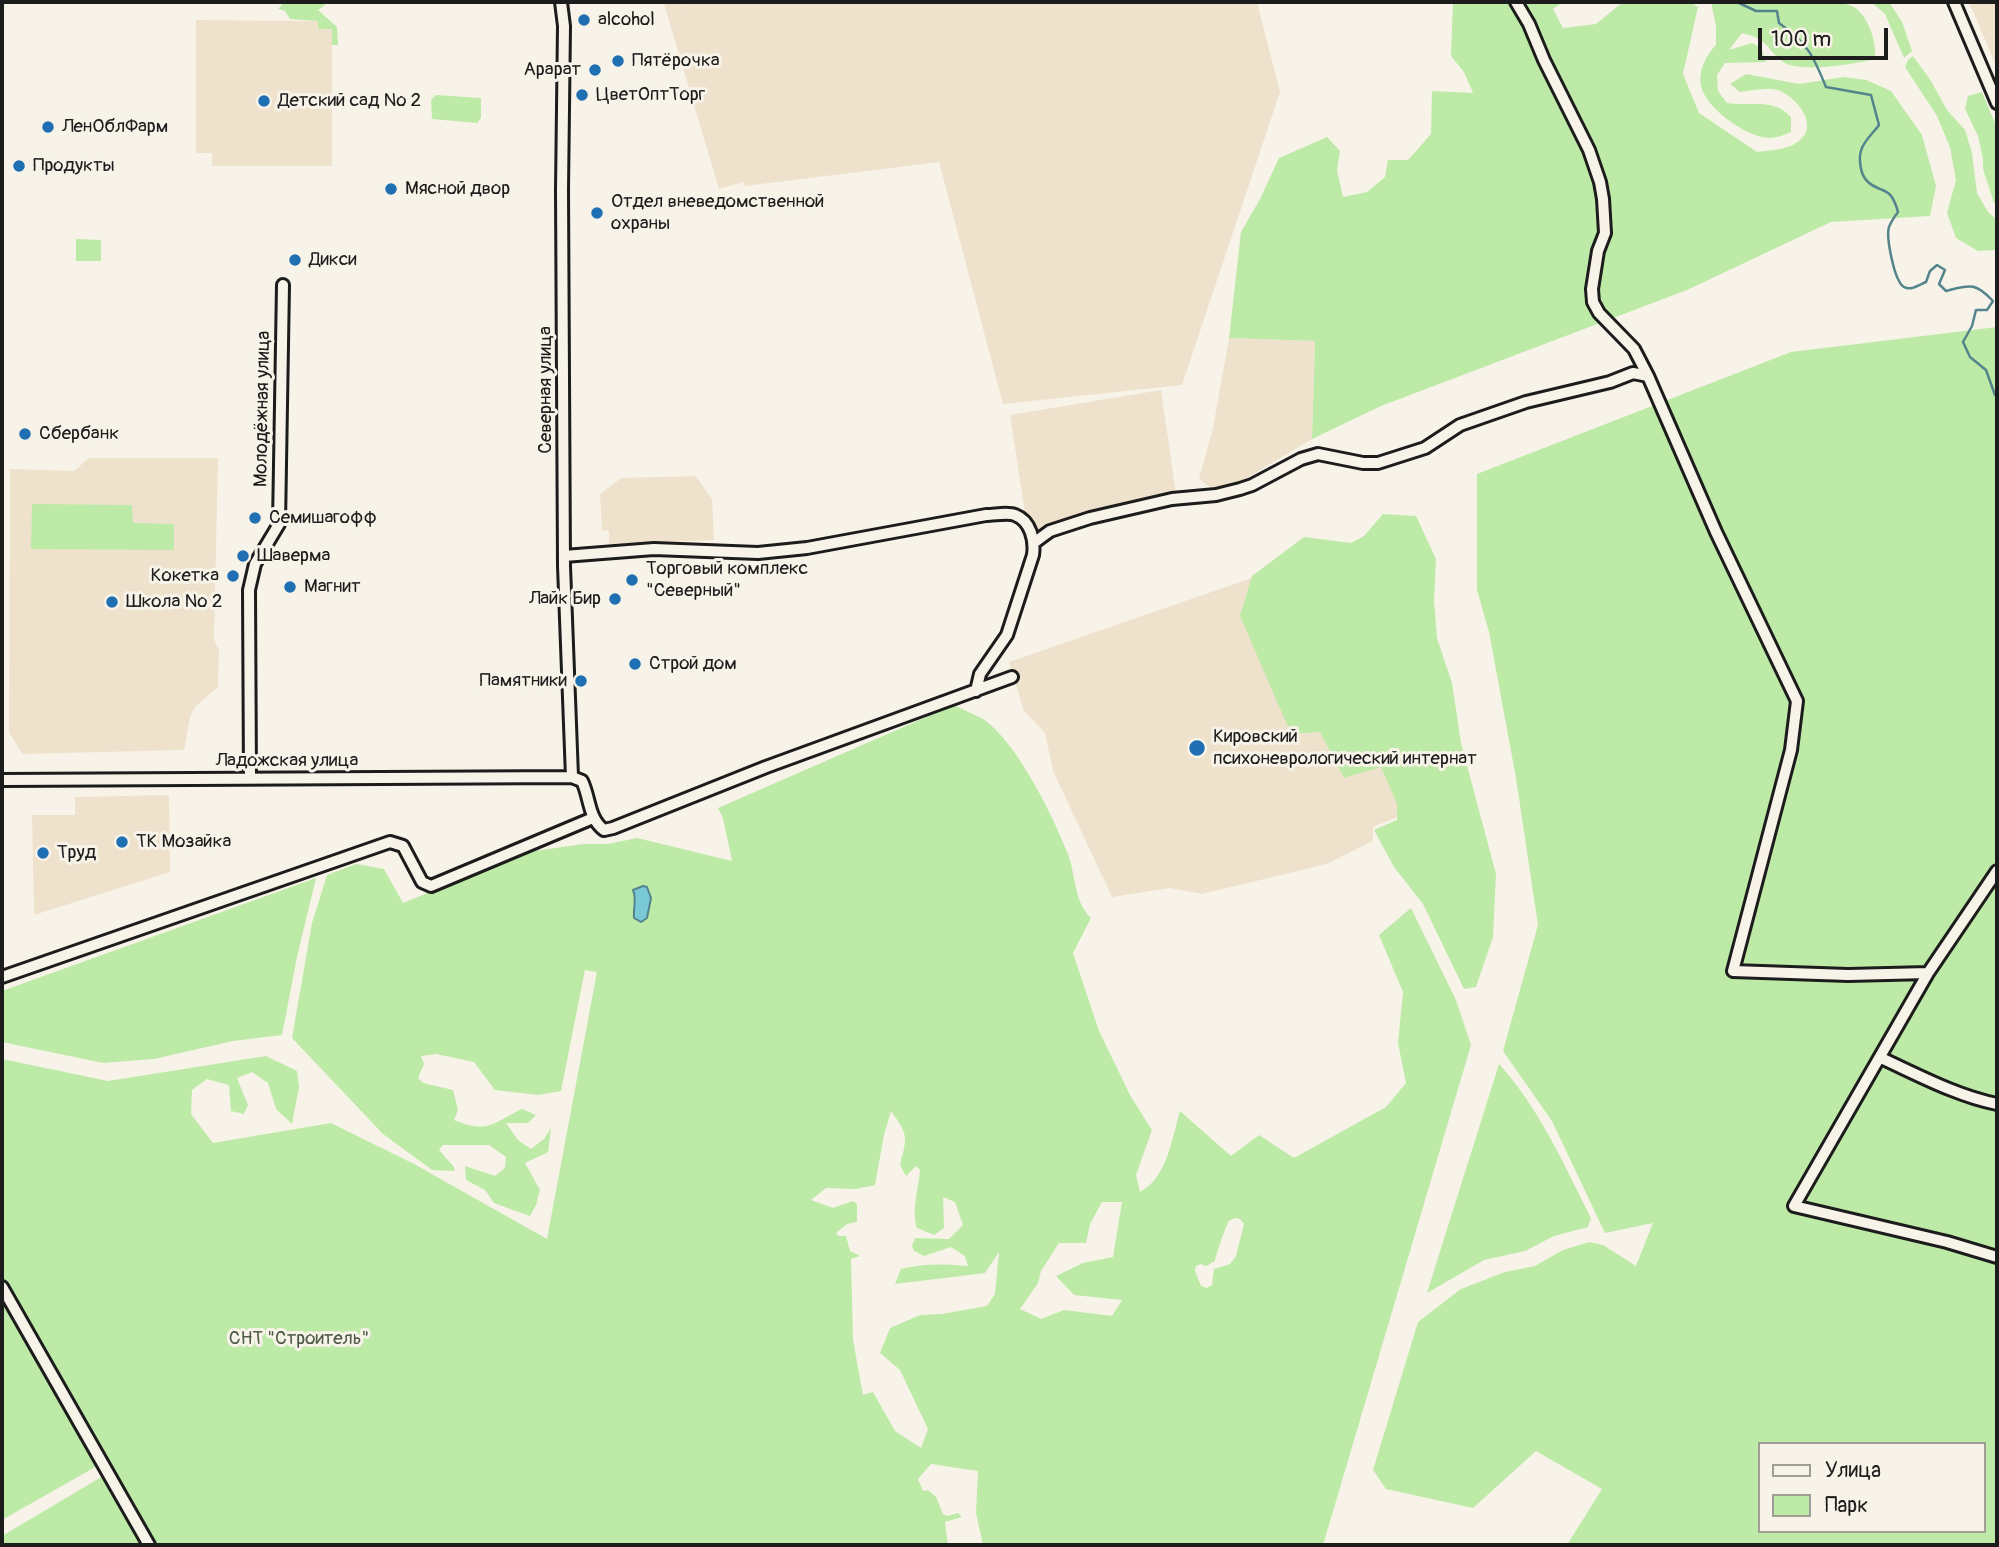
<!DOCTYPE html>
<meta charset="utf-8">
<style>
body{margin:0}
#map{position:relative;width:1999px;height:1547px;overflow:hidden;background:#f7f3e8;font-family:Pangolin,sans-serif}
canvas{display:block}
.frame{position:absolute;inset:0;border:4px solid #1c1c1c;pointer-events:none}
.legend{position:absolute;left:1758px;top:1442px;width:228px;height:91px;box-sizing:border-box;background:#f7f3e8;border:2px solid #9f9d96;margin:0;padding:9px 12px;list-style:none;font-size:21px;color:#1c1c1c}
.legend li{display:flex;align-items:center;gap:14px;height:35px}
.legend b{width:35px;border:2px solid #9f9d96}
.scale{position:absolute;left:1758px;top:28px;width:130px;height:32px;box-sizing:border-box;border:4px solid #1c1c1c;border-top:0;padding-left:9px;font-size:21px;line-height:24px;white-space:nowrap;color:#1c1c1c;-webkit-text-stroke:5px #f7f3e8;paint-order:stroke}
</style>
<div id="map">
<canvas width="1999" height="1547"></canvas>
<div class="frame"></div>
<ul class="legend">
<li><b style="height:9px;background:#f7f3e8"></b>Улица</li>
<li><b style="height:19px;background:#beeaa7"></b>Парк</li>
</ul>
<div class="scale">100 m</div>
</div>
<script>
const ctx = document.querySelector('canvas').getContext('2d');
ctx.lineJoin = 'round';
function fillPath(path, color) {
  ctx.fillStyle = color;
  ctx.fill(path, 'evenodd');
}
function strokePath(path, color, width, dash) {
  ctx.strokeStyle = color;
  ctx.lineWidth = width;
  ctx.lineCap = dash ? 'butt' : 'round';
  ctx.setLineDash(dash || []);
  ctx.stroke(path);
}
function write(font, color, halo, rows, align = 'center') {
  ctx.font = font + ' Pangolin,sans-serif';
  ctx.lineWidth = 6;
  ctx.setLineDash([]);
  ctx.textBaseline = 'middle';
  ctx.strokeStyle = halo;
  ctx.fillStyle = color;
  for (const [text, x, y, turn = 0] of rows) {
    ctx.save();
    ctx.translate(x, y);
    ctx.rotate((+turn || 0) * Math.PI / 180);
    ctx.textAlign = isNaN(turn) ? turn : align;
    if (halo) ctx.strokeText(text, 0, 0);
    ctx.fillText(text, 0, 0);
    ctx.restore();
  }
}
const built = new Path2D(`
 M672 2H681L684 13 682 2H1257L1280 92 1182 385 1003 404 939 162 745 186 743 182 719 189 664 4Z
 M1969 2H1997V68Z
 M196 20 318 21 332 29V166H212V153H196Z
 M1229 338 1315 341 1312 439 1220 494 1199 479 1213 428Z
 M1161 390 1177 501 1028 533 1010 415Z
 M89 458H218L214 641 219 649 218 687 195 707 190 717 184 750 22 754 9 732 10 469 74 471Z
 M696 476 712 499 714 540 609 544V531L602 530 600 494 621 478Z
 M1272 571 1357 774 1390 764 1409 812 1373 827V841L1327 864 1202 894 1170 888 1112 897 1053 771 1045 733 1024 711 1009 662Z
 M169 795 170 872 34 915 32 815H75V797Z`);
const green = new Path2D(`
 M284 2H324L325 5 318 10 337 27 338 45H332V29H318V21L290 19 285 11 278 9Z
 M1453 2H1563L1553 9 1563 28 1596 24 1623 2H1689L1698 7 1683 74 1699 113 1757 152C1771 150 1788 150 1799 141 1822 124 1792 91 1773 89 1763 88 1750 91 1740 92L1730 84 1746 74 1799 84 1844 77 1866 80 1891 91 1922 135 1936 186 1930 216 1831 222 1687 290 1381 406 1312 439 1315 341 1229 338 1241 232 1260 199 1279 158 1327 137 1340 151 1337 170 1343 197 1367 192 1385 177 1388 160H1408L1431 134 1432 91 1473 93 1464 72 1451 56Z
 M1711 2H1837C1842 3 1850 5 1854 7 1869 17 1877 43 1875 59 1855 64 1797 74 1782 61 1764 46 1768 39 1742 33L1729 50 1752 43 1761 48 1766 62 1725 63 1717 75 1718 91 1727 103C1751 107 1773 97 1791 117V132C1784 135 1776 138 1769 138 1747 137 1706 109 1701 86 1698 72 1706 55 1716 45V27Z
 M1871 2H1889L1902 22 1912 51 1904 58 1885 14Z
 M1913 56 1931 81 1947 110 1965 130 1972 153 1977 193 1988 212 1997 220V250L1978 251 1956 238 1947 213 1956 180 1950 147 1937 116 1905 67 1908 60Z
 M1982 92 1997 128V206L1994 203 1983 169V159L1978 136 1965 109 1968 96Z
 M436 95 481 98V118L477 123 432 119 431 100Z
 M76 239 101 240V261H76Z
 M1997 327V1545H1567L1602 1489 1536 1451 1473 1508 1386 1489 1373 1470 1418 1322 1461 1289 1505 1272 1535 1266 1563 1250 1589 1242 1603 1245 1636 1266 1653 1223 1605 1233 1552 1121 1503 1051 1538 925 1516 778 1489 632 1477 590V474L1791 352ZM1759 1444H1983V1531H1759Z
 M32 504 132 505 133 523 174 524V550L31 549Z
 M1383 514 1416 516 1436 559 1434 600 1437 638 1452 683 1461 743 1496 874 1493 937 1476 987 1464 989 1423 904 1394 867 1374 830 1397 820V804L1381 767 1344 778 1320 732 1291 734 1240 616 1252 576 1304 537 1351 543 1364 536Z
 M954 705C963 710 974 714 983 719 1017 742 1053 816 1068 854 1076 876 1074 902 1091 918L1073 953 1099 1031 1131 1097 1152 1130 1136 1175 1140 1192C1167 1178 1172 1138 1180 1111L1231 1156 1259 1135 1294 1158 1386 1107 1406 1083 1398 1043 1403 992 1379 935 1411 908 1456 1000 1471 1045 1323 1545H983L976 1513 978 1471 931 1464 918 1479 923 1491 928 1490 936 1497 943 1514 948 1516 958 1513 962 1517 945 1522 948 1545H2V1536L103 1476 97 1466 2 1520V1059L108 1081 266 1056 297 1071 299 1087 292 1124 276 1109 268 1083 252 1072 237 1078 248 1105 244 1114 231 1111 229 1085 207 1079 192 1090 191 1114 213 1143 331 1123 414 1164 547 1239 597 972 585 970 561 1091 538 1095 495 1090 474 1062 436 1054 421 1056 424 1064 418 1078 423 1083 453 1090 458 1110 454 1120C488 1134 491 1124 522 1109L536 1115 528 1123H506L518 1140 531 1149 544 1139 551 1128 548 1152 525 1163 540 1190 536 1205 530 1216 494 1203 485 1190 466 1180 465 1166 495 1176 505 1168 506 1157 489 1145H443L439 1150 454 1167 455 1171 432 1170 383 1134 292 1038 312 923 327 875 356 864 384 869 403 903 528 852 583 844H608L637 838 732 861 723 818 718 808ZM891 1111C909 1136 907 1137 900 1165L906 1176 916 1166 920 1170C919 1188 911 1210 917 1228L934 1235 944 1228 943 1197 955 1202 963 1225 949 1239 915 1238 912 1246 914 1251 924 1256 951 1247 965 1256 968 1266C946 1264 924 1263 901 1269L895 1284 985 1273 999 1252 995 1294 987 1306 942 1314 920 1315 890 1328 880 1353 900 1370 928 1429 921 1448 895 1431 873 1392 863 1395 853 1340 851 1259 860 1256 850 1251 846 1236H839L836 1233 847 1224 857 1222V1204L853 1201 833 1208 811 1200 826 1188 856 1189 875 1185 884 1135ZM1102 1202H1122L1113 1257 1083 1263 1056 1276 1074 1295 1122 1300 1112 1316 1064 1310 1041 1319 1020 1309 1038 1283 1041 1271 1059 1243H1086L1090 1224ZM1235 1218 1240 1219 1244 1224 1236 1256 1230 1264 1214 1269 1212 1285 1207 1288 1201 1286 1195 1271 1196 1266 1201 1264 1206 1266 1215 1261C1215 1257 1227 1223 1229 1221 1231 1219 1233 1219 1235 1218Z
 M316 878 297 957 282 1035 233 1041 154 1059 103 1063 2 1042V991Z
 M1499 1064C1540 1109 1564 1165 1591 1218L1588 1227 1554 1236 1525 1251 1484 1260 1427 1293Z`);
const water = new Path2D(`
 M643 886 647 887 651 898 647 918 641 922 634 918C633 908 637 899 633 890Z`);
const stream = new Path2D(`
 M1737 2 1756 11H1777L1779 23C1808 44 1813 55 1826 87L1871 95 1879 125C1874 132 1865 140 1862 148 1858 157 1860 174 1867 181 1881 195 1890 183 1898 212 1895 216 1891 222 1889 227 1886 237 1894 281 1904 287 1911 291 1919 285 1926 282L1930 271 1937 265 1945 270 1939 284 1946 291C1970 285 1975 282 1993 301L1987 310H1976L1972 326 1963 342 1970 357 1986 370 1995 395`);
const minor = new Path2D(`
 M561 2 564 26 562 190 564 566 572 777
 M1516 2 1529 24 1544 60 1589 150 1600 182 1603 199 1605 233 1598 251 1592 289 1593 302 1599 313 1634 349 1648 376 1716 532 1797 701 1791 750 1733 971 1848 975 1928 973
 M1954 2 1997 103
 M1035 542 1050 531 1090 518 1172 499 1216 495 1240 489 1252 485 1301 459 1318 454 1363 463H1378L1425 448 1460 425 1526 402 1610 382 1633 373 1648 376
 M564 556 654 549 758 553 807 548 986 515C995 515 1008 512 1015 515 1031 521 1035 541 1033 555L1007 635 980 674 976 691
 M250 778 249 590 255 564 279 524 283 285
 M2 780 572 777 582 781C590 797 588 818 604 830L613 828 766 767 1012 677
 M1997 871 1928 973 1794 1206 1947 1242 1997 1257
 M2 977 390 842 403 846 422 882 431 886 593 818
 M1881 1058C1918 1075 1957 1096 1997 1104
 M2 1287 149 1545`);
const markers = [
 [584,20,7,"#1f6fb2"],
 [618,61,7,"#1f6fb2"],
 [595,70,7,"#1f6fb2"],
 [582,95,7,"#1f6fb2"],
 [264,101,7,"#1f6fb2"],
 [48,127,7,"#1f6fb2"],
 [19,166,7,"#1f6fb2"],
 [391,189,7,"#1f6fb2"],
 [597,213,7,"#1f6fb2"],
 [295,260,7,"#1f6fb2"],
 [25,434,7,"#1f6fb2"],
 [255,518,7,"#1f6fb2"],
 [243,556,7,"#1f6fb2"],
 [233,576,7,"#1f6fb2"],
 [632,580,7,"#1f6fb2"],
 [290,587,7,"#1f6fb2"],
 [615,599,7,"#1f6fb2"],
 [112,602,7,"#1f6fb2"],
 [635,664,7,"#1f6fb2"],
 [581,681,7,"#1f6fb2"],
 [1197,748,9,"#1f6fb2"],
 [122,842,7,"#1f6fb2"],
 [43,853,7,"#1f6fb2"]
];
const poiNames = [
 ["alcohol",598,20],
 ["Пятёрочка",632,61],
 ["Арарат",581,70,"right"],
 ["ЦветОптТорг",596,95],
 ["Детский сад № 2",278,101],
 ["ЛенОблФарм",62,127],
 ["Продукты",33,166],
 ["Мясной двор",405,189],
 ["Отдел вневедомственной",611,202],
 ["охраны",611,224],
 ["Дикси",309,260],
 ["Сбербанк",39,434],
 ["Семишагофф",269,518],
 ["Шаверма",257,556],
 ["Торговый комплекс",646,569],
 ["\"Северный\"",646,591],
 ["Кокетка",219,576,"right"],
 ["Магнит",304,587],
 ["Лайк Бир",601,599,"right"],
 ["Школа № 2",126,602],
 ["Строй дом",649,664],
 ["Памятники",567,681,"right"],
 ["Кировский",1213,737],
 ["психоневрологический интернат",1213,759],
 ["ТК Мозайка",136,842],
 ["Труд",57,853]
];
const streetNames = [
 ["Северная улица",546,390,-90],
 ["Молодёжная улица",263,409,-89],
 ["Ладожская улица",287,761]
];
const parkNames = [
 ["СНТ \"Строитель\"",299,1339]
];
fillPath(built, '#efe2cd');
fillPath(green, '#beeaa7');
fillPath(water, '#7ac9d6');
strokePath(water, '#54848c', 2);
strokePath(stream, '#54848c', 2.5);
strokePath(minor, '#1c1c1c', 16);
strokePath(minor, '#f7f3e8', 10);
for (const [x, y, r, color] of markers) {
  const dot = new Path2D();
  dot.arc(x, y, r, 0, 2 * Math.PI);
  ctx.fillStyle = color;
  ctx.fill(dot);
  strokePath(dot, '#f7f3e8', 2.5);
}
write('19px', '#1c1c1c', '#f7f3e8', poiNames, 'left');
write('19px', '#1c1c1c', '#f7f3e8', streetNames);
write('19px', '#4d5a46', '#f7f3e8', parkNames);
</script>
